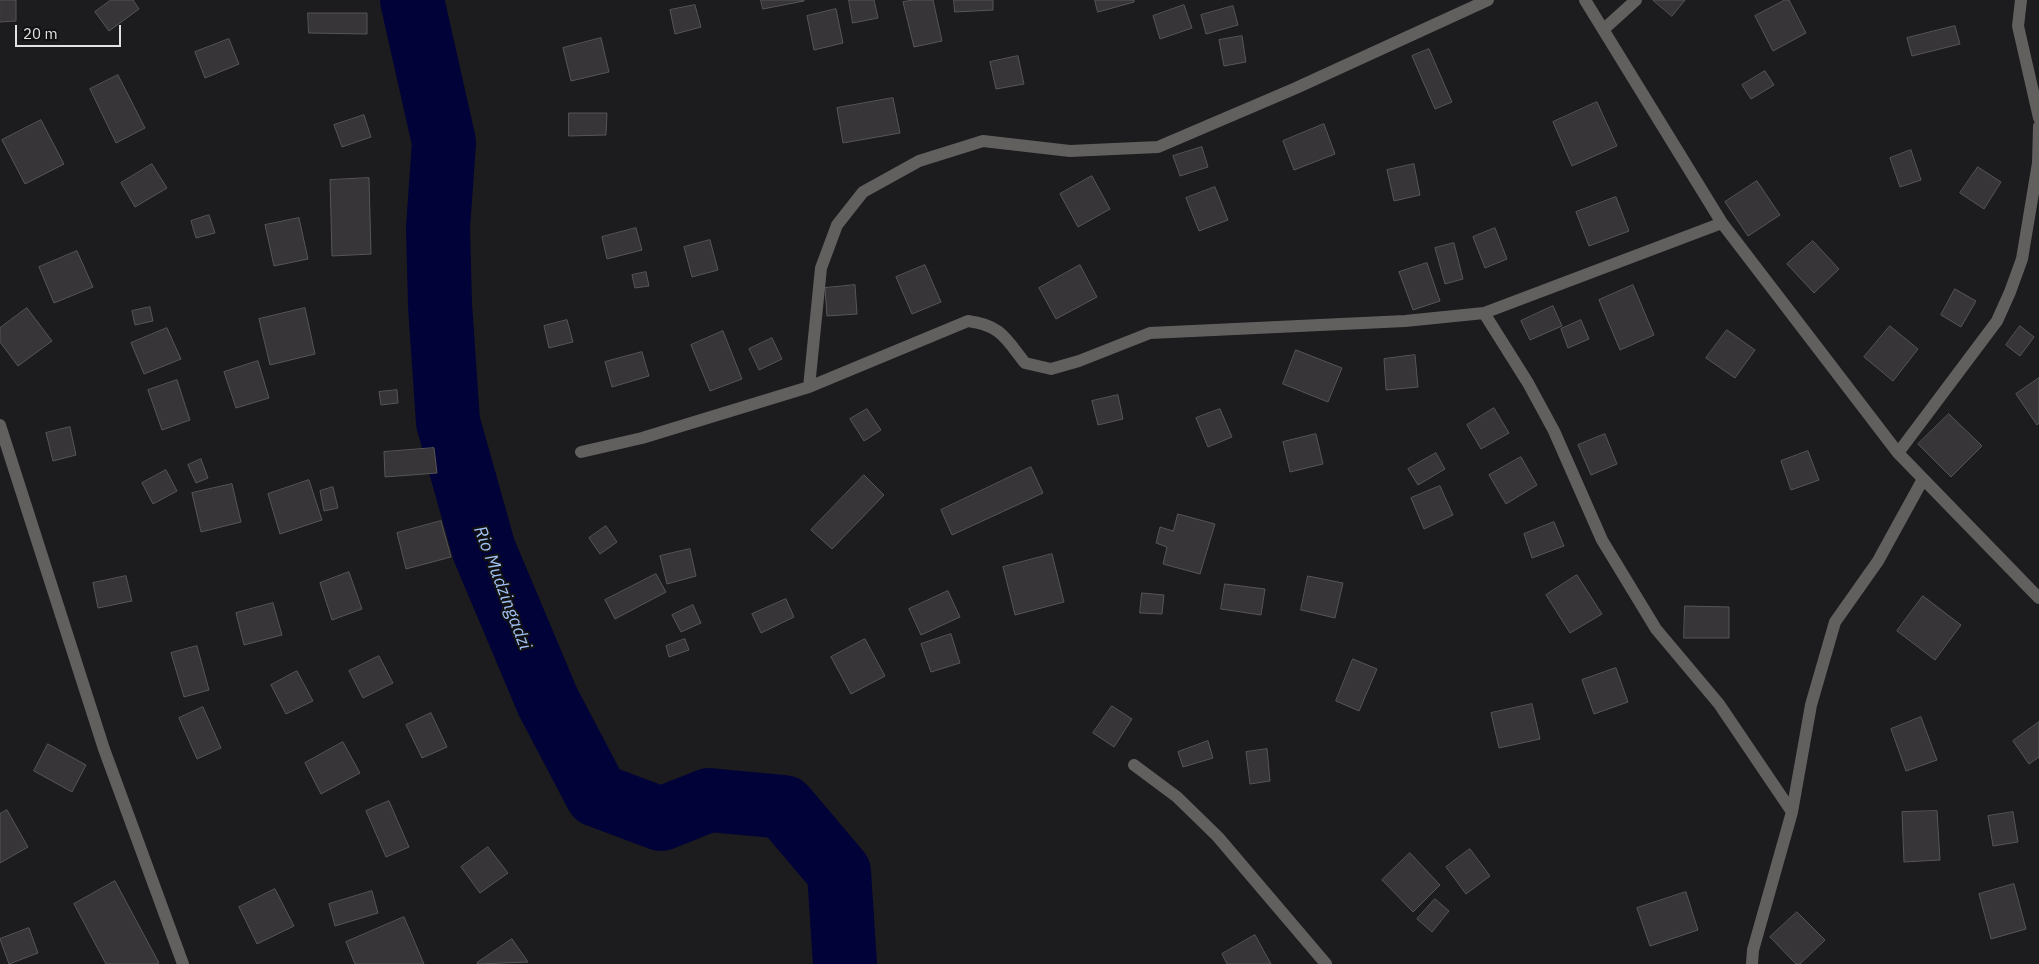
<!DOCTYPE html>
<style>
body{margin:0}
#map{position:relative;width:2039px;height:964px;overflow:hidden;background:#1c1b1d;font-family:"IBM Plex Sans",sans-serif}
canvas{display:block}
.scale{position:absolute;left:15px;top:25px;width:106px;height:22px;box-sizing:border-box;border:2px solid #e2e1e3;border-top:0;padding-left:6px;font-size:15px;line-height:18px;white-space:nowrap;color:#e2e1e3;-webkit-text-stroke:4px #131213;paint-order:stroke}
</style>
<div id="map">
<canvas width="2039" height="964"></canvas>
<div class="scale">20 m</div>
</div>
<script>
const ctx = document.querySelector('canvas').getContext('2d');
ctx.lineJoin = 'round';
function strokePath(path, color, width, dash) {
  ctx.strokeStyle = color;
  ctx.lineWidth = width;
  ctx.lineCap = dash ? 'butt' : 'round';
  ctx.setLineDash(dash || []);
  ctx.stroke(path);
}
function fillPath(path, color) {
  ctx.fillStyle = color;
  ctx.fill(path, 'evenodd');
}
function write(font, color, halo, rows, align = 'center') {
  ctx.font = font + ' "IBM Plex Sans",sans-serif';
  ctx.lineWidth = 4;
  ctx.setLineDash([]);
  ctx.textBaseline = 'middle';
  ctx.strokeStyle = halo;
  ctx.fillStyle = color;
  for (const [text, x, y, turn = 0] of rows) {
    ctx.save();
    ctx.translate(x, y);
    ctx.rotate((+turn || 0) * Math.PI / 180);
    ctx.textAlign = isNaN(turn) ? turn : align;
    if (halo) ctx.strokeText(text, 0, 0);
    ctx.fillText(text, 0, 0);
    ctx.restore();
  }
}
const river = new Path2D(`
 M412 0 444 142 438 228 440 305 448 422 484 550 548 702 597 795 661 819 709 800 784 807 839 872 845 964`);
const building = new Path2D(`
 M0 0H16V21L0 22Z
 M111 0H133L139 9 109 31 95 12Z
 M761 0H804V1L763 9Z
 M849 0H874L878 18 853 23Z
 M914 0H933L942 41 914 47 903 2Z
 M954 0H993V10L955 12Z
 M1095 0H1134V2L1098 12Z
 M1653 0H1685L1672 16Z
 M1785 0H1789L1806 33 1773 51 1755 16Z
 M695 5 701 27 675 34 670 10Z
 M1184 5 1192 28 1160 39 1153 16Z
 M1233 6 1238 25 1206 34 1201 15Z
 M836 9 843 43 814 50 807 16Z
 M308 13H367V34L309 33Z
 M1955 26 1960 44 1912 56 1907 38Z
 M1242 36 1246 62 1224 66 1219 40Z
 M601 38 609 72 571 81 563 48Z
 M229 39 239 64 205 78 195 52Z
 M1429 49 1452 102 1435 109 1412 56Z
 M1018 56 1024 84 996 89 990 62Z
 M1765 71 1774 85 1751 99 1742 85Z
 M118 75 145 128 116 143 90 89Z
 M893 98 900 133 843 143 837 108Z
 M1597 102 1617 146 1572 166 1553 122Z
 M569 113H607L606 135 569 136Z
 M364 115 371 137 342 147 334 125Z
 M41 120 64 164 25 184 2 140Z
 M1324 124 1335 154 1294 170 1283 141Z
 M1202 147 1208 167 1180 176 1173 156Z
 M1911 150 1921 180 1900 187 1890 158Z
 M152 164 167 188 135 207 121 183Z
 M1414 164 1420 195 1394 201 1387 170Z
 M1978 167 2001 182 1984 209 1960 193Z
 M1092 176 1110 209 1078 227 1060 194Z
 M369 178 371 254 332 256 330 180Z
 M1757 181 1780 215 1748 236 1725 202Z
 M1215 187 1228 220 1199 231 1186 198Z
 M1616 197 1629 231 1589 246 1576 212Z
 M209 215 215 233 196 238 191 221Z
 M299 218 308 259 274 266 265 225Z
 M636 228 642 250 607 259 602 237Z
 M1495 228 1507 259 1485 268 1473 237Z
 M710 240 718 270 692 277 684 247Z
 M1813 241 1839 269 1814 293 1787 264Z
 M1454 243 1463 279 1445 284 1435 248Z
 M77 251 93 287 54 303 39 267Z
 M1427 263 1440 301 1413 310 1399 272Z
 M925 265 941 302 912 314 896 277Z
 M1080 265 1097 297 1056 319 1039 288Z
 M646 272 649 286 635 288 632 275Z
 M855 285 857 314 827 316 825 288Z
 M1633 285 1654 335 1620 350 1599 300Z
 M1955 289 1976 301 1961 327 1941 315Z
 M1553 306 1562 326 1530 340 1521 321Z
 M150 307 153 321 135 325 132 311Z
 M27 308 52 341 18 366 0 342V328Z
 M305 308 315 354 270 365 259 319Z
 M567 320 573 342 549 348 544 326Z
 M1581 320 1589 339 1568 348 1561 329Z
 M1890 326 1918 349 1893 381 1864 357Z
 M2020 326 2034 337 2020 356 2006 345Z
 M167 328 181 359 144 374 131 343Z
 M1727 330 1755 350 1735 378 1706 358Z
 M723 331 742 379 710 391 691 345Z
 M772 338 782 359 759 370 749 349Z
 M1296 350 1342 368 1328 402 1283 384Z
 M642 352 649 376 612 387 605 362Z
 M1415 355 1418 387 1386 390 1384 359Z
 M258 361 269 398 236 408 224 372Z
 M2039 378V423L2037 425 2016 394Z
 M177 380 190 420 162 430 148 390Z
 M397 390 398 403 381 405 379 392Z
 M1118 395 1123 419 1098 425 1092 401Z
 M1494 408 1509 433 1481 449 1467 425Z
 M867 409 881 430 864 441 850 419Z
 M1220 409 1232 437 1208 447 1196 418Z
 M1949 414 1982 446 1951 477 1918 444Z
 M70 427 76 455 53 461 46 433Z
 M1316 434 1323 464 1290 472 1283 442Z
 M1605 434 1617 464 1591 475 1578 445Z
 M434 448 437 473 385 477 384 452Z
 M1808 451 1819 480 1791 490 1781 461Z
 M1436 453 1445 469 1418 485 1408 469Z
 M1521 457 1537 485 1506 504 1489 475Z
 M201 459 208 478 196 483 188 465Z
 M1031 467 1043 493 952 535 941 510Z
 M166 470 177 491 153 504 142 483Z
 M864 475 884 495 832 549 811 530Z
 M309 480 322 520 280 534 268 494Z
 M232 484 241 522 201 532 192 493Z
 M1440 486 1453 515 1424 529 1411 498Z
 M333 487 338 508 324 511 320 491Z
 M1178 514 1215 524 1200 574 1163 564 1167 547 1156 543 1160 527 1173 531Z
 M441 521 451 557 406 569 397 533Z
 M1554 522 1564 546 1532 558 1524 534Z
 M606 526 617 542 600 554 589 538Z
 M690 549 696 576 667 584 660 556Z
 M1052 554 1064 602 1015 615 1003 567Z
 M349 572 362 609 332 620 320 583Z
 M656 574 666 592 615 619 605 600Z
 M1577 575 1602 614 1570 633 1546 595Z
 M126 576 132 601 98 608 93 583Z
 M1308 576 1343 583 1335 618 1301 610Z
 M1225 584 1265 589 1261 615 1221 609Z
 M948 591 960 617 921 635 909 609Z
 M1142 593 1164 595 1162 614 1140 613Z
 M1923 596 1961 625 1935 660 1897 631Z
 M786 599 794 617 761 633 752 614Z
 M273 603 282 635 244 645 236 613Z
 M693 605 701 623 681 632 672 615Z
 M1685 606 1729 607V638H1684Z
 M951 634 960 663 931 672 921 644Z
 M685 639 689 650 669 657 666 646Z
 M865 639 885 676 851 694 831 657Z
 M197 646 209 690 184 697 171 653Z
 M379 656 393 683 363 698 349 671Z
 M1353 659 1377 669 1359 711 1336 701Z
 M1616 668 1628 702 1594 714 1582 680Z
 M297 671 313 701 286 714 271 685Z
 M1532 704 1540 739 1499 748 1491 713Z
 M1112 706 1132 719 1114 747 1093 733Z
 M203 707 221 748 197 759 179 718Z
 M431 713 447 747 422 758 406 725Z
 M1921 717 1937 760 1906 771 1891 729Z
 M2039 722V757L2029 764 2013 741Z
 M1208 741 1213 758 1183 767 1178 752Z
 M343 742 360 773 321 794 305 763Z
 M48 744 86 765 72 792 34 771Z
 M1267 749 1270 781 1250 784 1246 752Z
 M389 801 409 847 386 857 366 811Z
 M7 810 28 847 0 863V814Z
 M1937 811 1940 860 1904 862 1902 812Z
 M2013 812 2018 842 1993 846 1988 816Z
 M488 847 508 873 480 893 461 867Z
 M1470 849 1490 876 1466 894 1446 867Z
 M1410 853 1440 885 1413 912 1382 880Z
 M115 881 159 963 156 964H106L74 904Z
 M2014 884 2026 929 1991 939 1979 894Z
 M275 889 294 926 257 944 239 907Z
 M372 891 378 913 335 926 329 904Z
 M1686 892 1698 930 1650 946 1637 908Z
 M1435 899 1449 911 1432 932 1417 919Z
 M1797 912 1825 940 1800 964H1796L1770 937Z
 M404 917 424 964H355L346 942Z
 M29 928 38 953 9 964 0 939Z
 M1255 935 1271 964H1227L1222 954Z
 M512 939 528 962 478 964 477 963Z`);
const minor = new Path2D(`
 M1585 0 1722 223 1898 453 2039 598
 M2021 0 2018 26 2039 118
 M1604 29 1636 0
 M1484 313 1528 383 1554 431 1602 540 1656 629 1719 704 1792 812
 M809 387 821 268 837 225 863 192 919 161 983 141 1070 151 1158 147 1296 88 1488 0
 M0 425 104 749 183 964
 M581 452 642 438 809 387 968 321C1001 325 1006 339 1025 363L1051 369 1079 361 1150 333 1405 321 1484 313 1722 223
 M1898 453 1997 321 2010 292 2022 259 2038 163 2039 126
 M1134 765 1177 797 1218 837 1326 964
 M1752 964 1753 950 1792 812 1811 705 1835 622 1878 561 1922 481`);
const waterNames = [
 ["Rio Mudzingadzi",502,588,69]
];
strokePath(river, '#000238', 64);
fillPath(building, '#373537');
strokePath(building, '#565557', 1);
strokePath(minor, '#61605f', 12);
write('italic 18px', '#9fc1f5', '#131213', waterNames);
</script>
